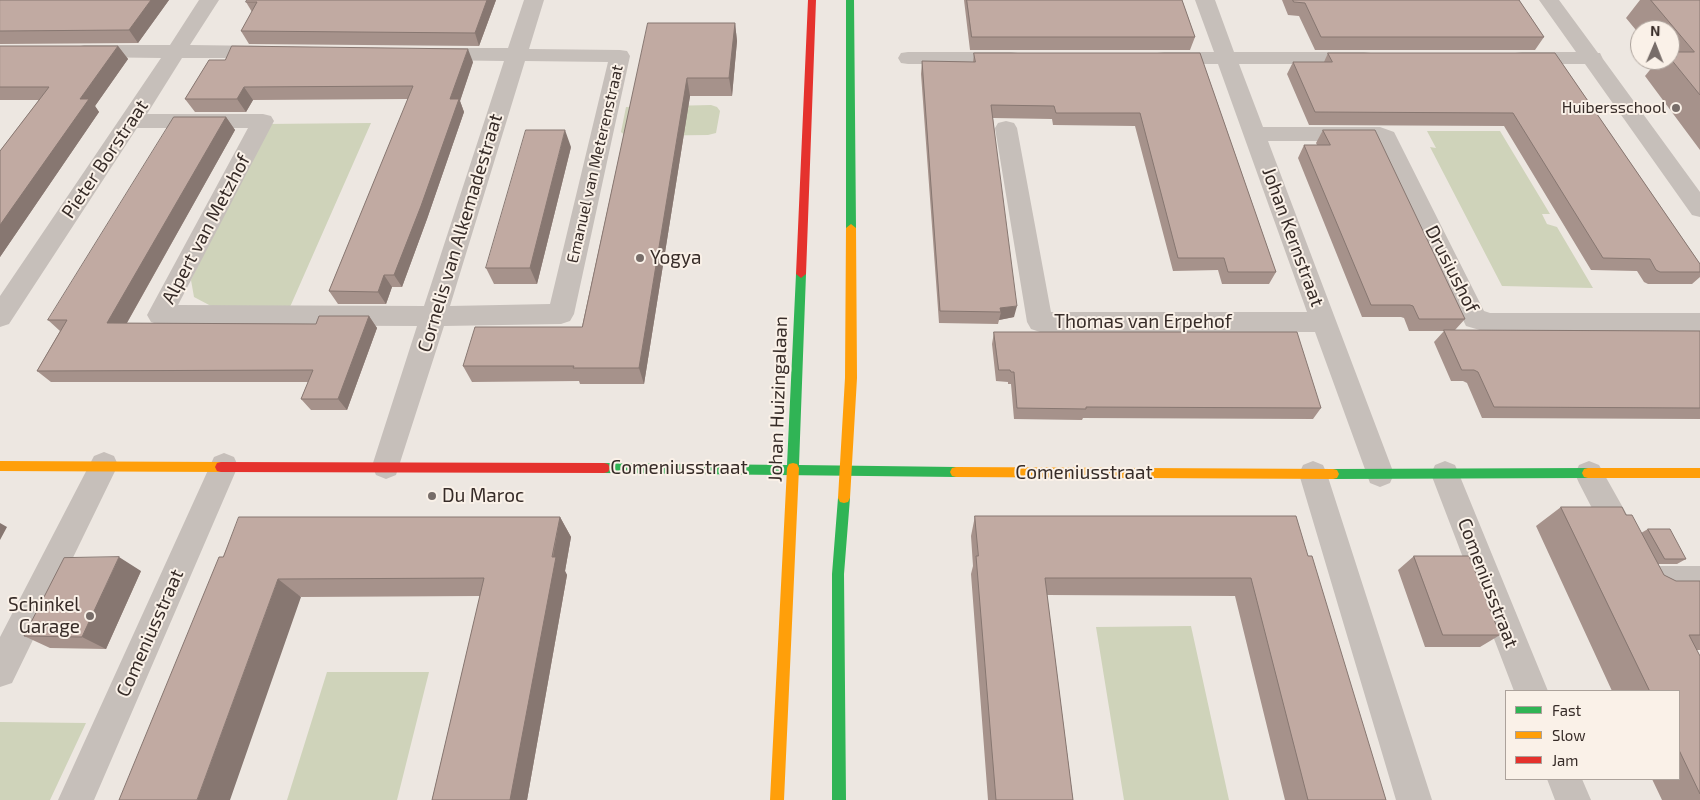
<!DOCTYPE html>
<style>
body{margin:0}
#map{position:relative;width:1700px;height:800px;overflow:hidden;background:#ede7e1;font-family:"Exo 2",sans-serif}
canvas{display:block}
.legend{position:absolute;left:1505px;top:690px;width:175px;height:90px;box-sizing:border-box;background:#faf1e8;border:1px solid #aca29b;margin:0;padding:6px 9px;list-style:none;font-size:15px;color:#372c28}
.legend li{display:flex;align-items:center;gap:10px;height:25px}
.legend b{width:25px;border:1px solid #aca29b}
.north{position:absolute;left:1630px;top:20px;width:50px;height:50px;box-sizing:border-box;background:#faf1e8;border:1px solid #aca29b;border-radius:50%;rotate:1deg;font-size:14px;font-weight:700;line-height:20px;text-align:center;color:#372c28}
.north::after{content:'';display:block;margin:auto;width:18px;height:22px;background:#776d69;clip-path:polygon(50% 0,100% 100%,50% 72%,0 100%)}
</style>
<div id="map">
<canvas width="1700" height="800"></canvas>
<ul class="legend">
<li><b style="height:6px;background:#30b455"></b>Fast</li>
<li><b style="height:6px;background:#ff9f0a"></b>Slow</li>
<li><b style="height:6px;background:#e5322d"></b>Jam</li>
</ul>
<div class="north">N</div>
</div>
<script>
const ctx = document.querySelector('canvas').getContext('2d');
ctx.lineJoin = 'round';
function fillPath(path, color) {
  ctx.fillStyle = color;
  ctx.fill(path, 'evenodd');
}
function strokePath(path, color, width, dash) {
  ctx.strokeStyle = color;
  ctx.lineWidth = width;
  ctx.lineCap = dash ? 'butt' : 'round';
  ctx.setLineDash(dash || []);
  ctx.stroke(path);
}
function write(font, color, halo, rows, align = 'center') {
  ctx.font = font + ' "Exo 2",sans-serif';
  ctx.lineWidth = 4;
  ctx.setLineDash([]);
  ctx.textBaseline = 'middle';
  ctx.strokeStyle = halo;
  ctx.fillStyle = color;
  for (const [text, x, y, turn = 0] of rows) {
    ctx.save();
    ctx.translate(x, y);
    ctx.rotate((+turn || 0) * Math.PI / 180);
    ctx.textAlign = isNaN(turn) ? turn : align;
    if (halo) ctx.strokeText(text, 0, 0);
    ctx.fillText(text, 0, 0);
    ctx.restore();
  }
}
const green = new Path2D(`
 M711 105 717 107 720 111 716 133 708 135 626 136 621 132 626 107Z
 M371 123 290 307 211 306 194 297 191 280 265 124Z
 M1427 131H1500L1550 214H1542L1547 224 1557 227 1593 288 1502 286 1430 147 1436 148Z
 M1191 626 1229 800H1124L1096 627Z
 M327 672H429L397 800H287Z
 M0 722 86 723 50 800H0Z`);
const street = new Path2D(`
 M199 0H219L190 45 266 46 273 48 276 52 273 56 266 58H182L147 114H263L271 116 274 121 178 305 424 306 504 61 432 60 425 59 422 54 425 49 432 48H508L524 0H544L529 49 620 50 627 51 630 56 574 314 570 321 561 324 444 326 396 475 386 479 376 475 372 466 417 326 160 325 151 322 147 315 248 128H137L9 324 0 327V296L161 58 84 57 77 55 74 51 77 47 84 45H170ZM525 61 608 62 550 304 450 306Z
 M1195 0H1215L1234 52H1364L1371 53 1374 58 1371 63 1364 64H1239L1263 127H1380L1394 132 1484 311 1490 313H1700V333H1490L1466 326 1376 141H1268L1394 474 1390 483 1380 487 1370 483 1315 332H1040L1031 329 1027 322 995 128 998 123 1006 121 1014 123 1017 128 1051 312H1307L1218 64H1164L1157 63 1154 58 1157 53 1164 52H1214Z
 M1539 0H1559L1598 53H1600L1603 59 1700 192V217L1692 215 1585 64H1522L1515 63 1512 58 1515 53 1522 52H1576Z
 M908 52H1011L1018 53 1021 58 1018 63 1011 64H908L901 63 898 58 901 53Z
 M104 452 114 456 118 465 12 683 0 687V637L94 456Z
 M224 453 234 457 238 466 94 800H58L214 457Z
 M1313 461 1323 465 1327 474 1432 800H1396L1299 474 1303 465Z
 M1445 461 1455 465 1459 474 1548 691H1514L1431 474 1435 465Z
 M1589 461 1599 465 1635 529 1639 539 1635 549 1624 553 1613 549 1579 483 1575 474 1579 465Z
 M1643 561 1655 566H1700V596H1646L1635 591 1627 575 1632 565Z
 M1547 779H1582L1591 800H1555Z`);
const fast = new Path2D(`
 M846 0H854L856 228 851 232 846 228Z
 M801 270 806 274 799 465 956 467 960 468 962 472 960 476 956 477 604 473 600 472 598 468 600 464 604 463 787 465 796 274Z
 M1588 468 1592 469 1594 473 1592 477 1588 478 1333 479 1329 478 1327 474 1329 470 1333 469Z
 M844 493 848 494 850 498 844 574 846 800H832V574L838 498 840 494Z`);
const slow = new Path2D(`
 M851 224 856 228 857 378 850 498 848 502 844 503 840 502 838 498 845 378 846 228Z
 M0 461 221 462 225 463 227 467 225 471 221 472 0 471Z
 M793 463 797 464 799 468 784 800H770L787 468 789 464Z
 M956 467 1333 469 1337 470 1339 474 1337 478 1333 479 956 477 952 476 950 472 952 468Z
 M1588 468H1700V478H1588L1584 477 1582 473 1584 469Z`);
const jam = new Path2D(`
 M808 0H816L806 274 801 278 796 274Z
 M221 462 604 463 608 464 610 468 608 472 604 473 221 472 217 471 215 467 217 463Z`);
const wall = new Path2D(`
 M0 0H169L138 43 0 44Z
 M496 0 479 46 249 44 241 31 252 12 246 2Z
 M964 0H1182L1195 37 1190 50H970Z
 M1282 0H1519L1544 37 1535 50H1315L1299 16 1288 15Z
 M1640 0H1700V150L1645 76 1658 60H1670V30H1640V35L1626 18Z
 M648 23H735L737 41 732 96H690L644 384H580L579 381 472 382 463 366 582 327Z
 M0 46H118L128 59 95 106 99 112 0 257V151L39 100H0Z
 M974 53H1200L1276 272 1269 284H1222L1218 270 1173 271 1135 126 1053 125 1052 119 993 118 1014 317 999 320 998 324 939 323 921 74 922 61 973 62Z
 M1328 53H1555L1700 264V277L1692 284H1648L1644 282 1637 271 1591 270 1504 126 1309 125 1287 74 1293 62H1324Z
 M209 60 473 62 460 101 464 112 427 219 402 287H392L386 304H338L329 291 408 99 253 100 246 112H195L185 99Z
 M226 117 235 130 127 323 316 324 369 316 377 328 347 410H311L301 399 308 382H51L37 371 60 331 48 320Z
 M1323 130 1465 319 1455 330 1700 331V419L1482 418 1467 383 1463 381H1451L1434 342 1444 331H1409L1404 318 1401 317H1362L1298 158 1304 145H1317L1316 143Z
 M571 147 537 284H494L486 268Z
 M994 332 1321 408 1313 419 1083 418 1082 420 1014 419 1011 384H1008V382L996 381 992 344Z
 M1561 507 1626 515 1641 533 1648 529 1686 559 1677 564H1658L1664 575 1676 581H1700V650H1696L1700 656V800H1662L1652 779H1679V691H1612L1536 526Z
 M975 516 1308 556 1386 800H1285L1235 596 1047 595 1073 800H988L971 574 973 566 971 536Z
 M560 517 571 537 565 571 567 575 527 800H432L480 596 301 597 223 557Z
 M1414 556 1500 635 1480 647H1425L1398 570Z
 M141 571 106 649 50 648 24 636Z`);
const shadedWall = new Path2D(`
 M151 0H169L138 43 129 30Z
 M487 0H496L479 46 475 33Z
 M735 23 737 41 732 96 729 78Z
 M118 46 128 59 95 106 99 112 0 257V225L80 99Z
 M468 49 473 62 460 101 464 112 427 219 402 287 394 275 450 99Z
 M687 78 690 96 644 384 639 368Z
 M244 87 253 100 246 112 237 99Z
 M226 117 235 130 120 335 107 323Z
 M565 130 571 147 537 284 530 268Z
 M384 275 392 287 386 304 378 292Z
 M1017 306 1014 317 999 320 1001 312 1000 308Z
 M369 316 377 328 347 410 338 399Z
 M560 517 571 537 565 571 567 575 527 800H510Z
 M0 523 7 527 0 540Z
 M119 557 141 571 106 649 82 637Z
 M278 579 301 597 230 800H197Z`);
const building = new Path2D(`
 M0 0H151L129 30 0 31Z
 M247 0H487L475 33 241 31 257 2H246Z
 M967 0H1182L1195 37H972Z
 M1293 0H1519L1544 37H1321L1305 3 1294 2Z
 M1651 0H1700V95L1670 58V52H1694Z
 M648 23H735L729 78H687L639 368H573L574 366H463L475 327H582Z
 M0 46H118L80 99H89L0 225V151L49 87H0Z
 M232 46 468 49 450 99H459L421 206 394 275H384L378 292 329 291 413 86 244 87 237 99H185L209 60H225Z
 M974 53H1200L1276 272H1228L1224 258H1178L1140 113H1056L1054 106 991 105 1017 306 1000 308 1001 312 940 311 922 61 975 62Z
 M1328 53H1555L1700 264V272H1660L1656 270 1650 259 1603 258 1513 113 1315 112 1293 62H1332Z
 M174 117H226L107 323 316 324 319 316H369L338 399H301L313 370 37 371 67 320H48Z
 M526 130H565L530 268H486Z
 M1323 130H1375L1465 319H1419L1413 306 1410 305H1371L1304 145H1330Z
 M1444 330 1700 331V408L1494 407 1478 372 1474 370H1462Z
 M994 332H1297L1321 408 1086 407V409L1017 408 1014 372H1011L1010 370H999Z
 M1561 507H1622L1626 515H1632L1664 575 1676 581H1700V635H1689L1700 656V794L1679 750V691H1650Z
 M975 516H1296L1308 556H1312L1386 800H1308L1251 578H1045L1073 800H996L976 556H978Z
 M239 517H560L552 557H556L510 800H432L484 578 278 579 197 800H119L219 557H223Z
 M1648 529H1670L1686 559H1665Z
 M1414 556H1469L1500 635H1443Z
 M119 557 82 637 24 636 64 558Z`);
const markers = [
 [1676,108,5,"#776d69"],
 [640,258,5,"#776d69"],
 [432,496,5,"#776d69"],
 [90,616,5,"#776d69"]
];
const farPoinames = [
 ["Huibersschool",1666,108]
];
const farStreetnames = [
 ["Emanuel van Meterenstraat",595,164,-77]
];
const streetNames = [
 ["Pieter Borstraat",105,159,-56],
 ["Alpert van Metzhof",206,229,-62],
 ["Cornelis van Alkemadestraat",460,233,-73],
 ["Johan Kernstraat",1293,237,70],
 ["Drusiushof",1452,269,63],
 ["Thomas van Erpehof",1143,322],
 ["Johan Huizingalaan",778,399,-88],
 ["Comeniusstraat",679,468],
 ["Comeniusstraat",1084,473],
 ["Comeniusstraat",1488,583,69],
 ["Comeniusstraat",150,633,-66]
];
const poiNames = [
 ["Yogya",650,258],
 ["Du Maroc",442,496],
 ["Schinkel",80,605,"right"],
 ["Garage",80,627,"right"]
];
fillPath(green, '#cfd3ba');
fillPath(street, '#c6bfba');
fillPath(fast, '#30b455');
fillPath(slow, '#ff9f0a');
fillPath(jam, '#e5322d');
fillPath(wall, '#a6928b');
fillPath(shadedWall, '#877771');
fillPath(building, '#c1aaa2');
strokePath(building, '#877771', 1);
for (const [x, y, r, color] of markers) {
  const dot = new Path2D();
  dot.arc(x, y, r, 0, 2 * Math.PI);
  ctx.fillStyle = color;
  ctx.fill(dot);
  strokePath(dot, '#faf1e8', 2);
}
write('16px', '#372c28', '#faf1e8', farPoinames, 'right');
write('16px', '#372c28', '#faf1e8', farStreetnames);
write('19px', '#372c28', '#faf1e8', streetNames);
write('19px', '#372c28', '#faf1e8', poiNames, 'left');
</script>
